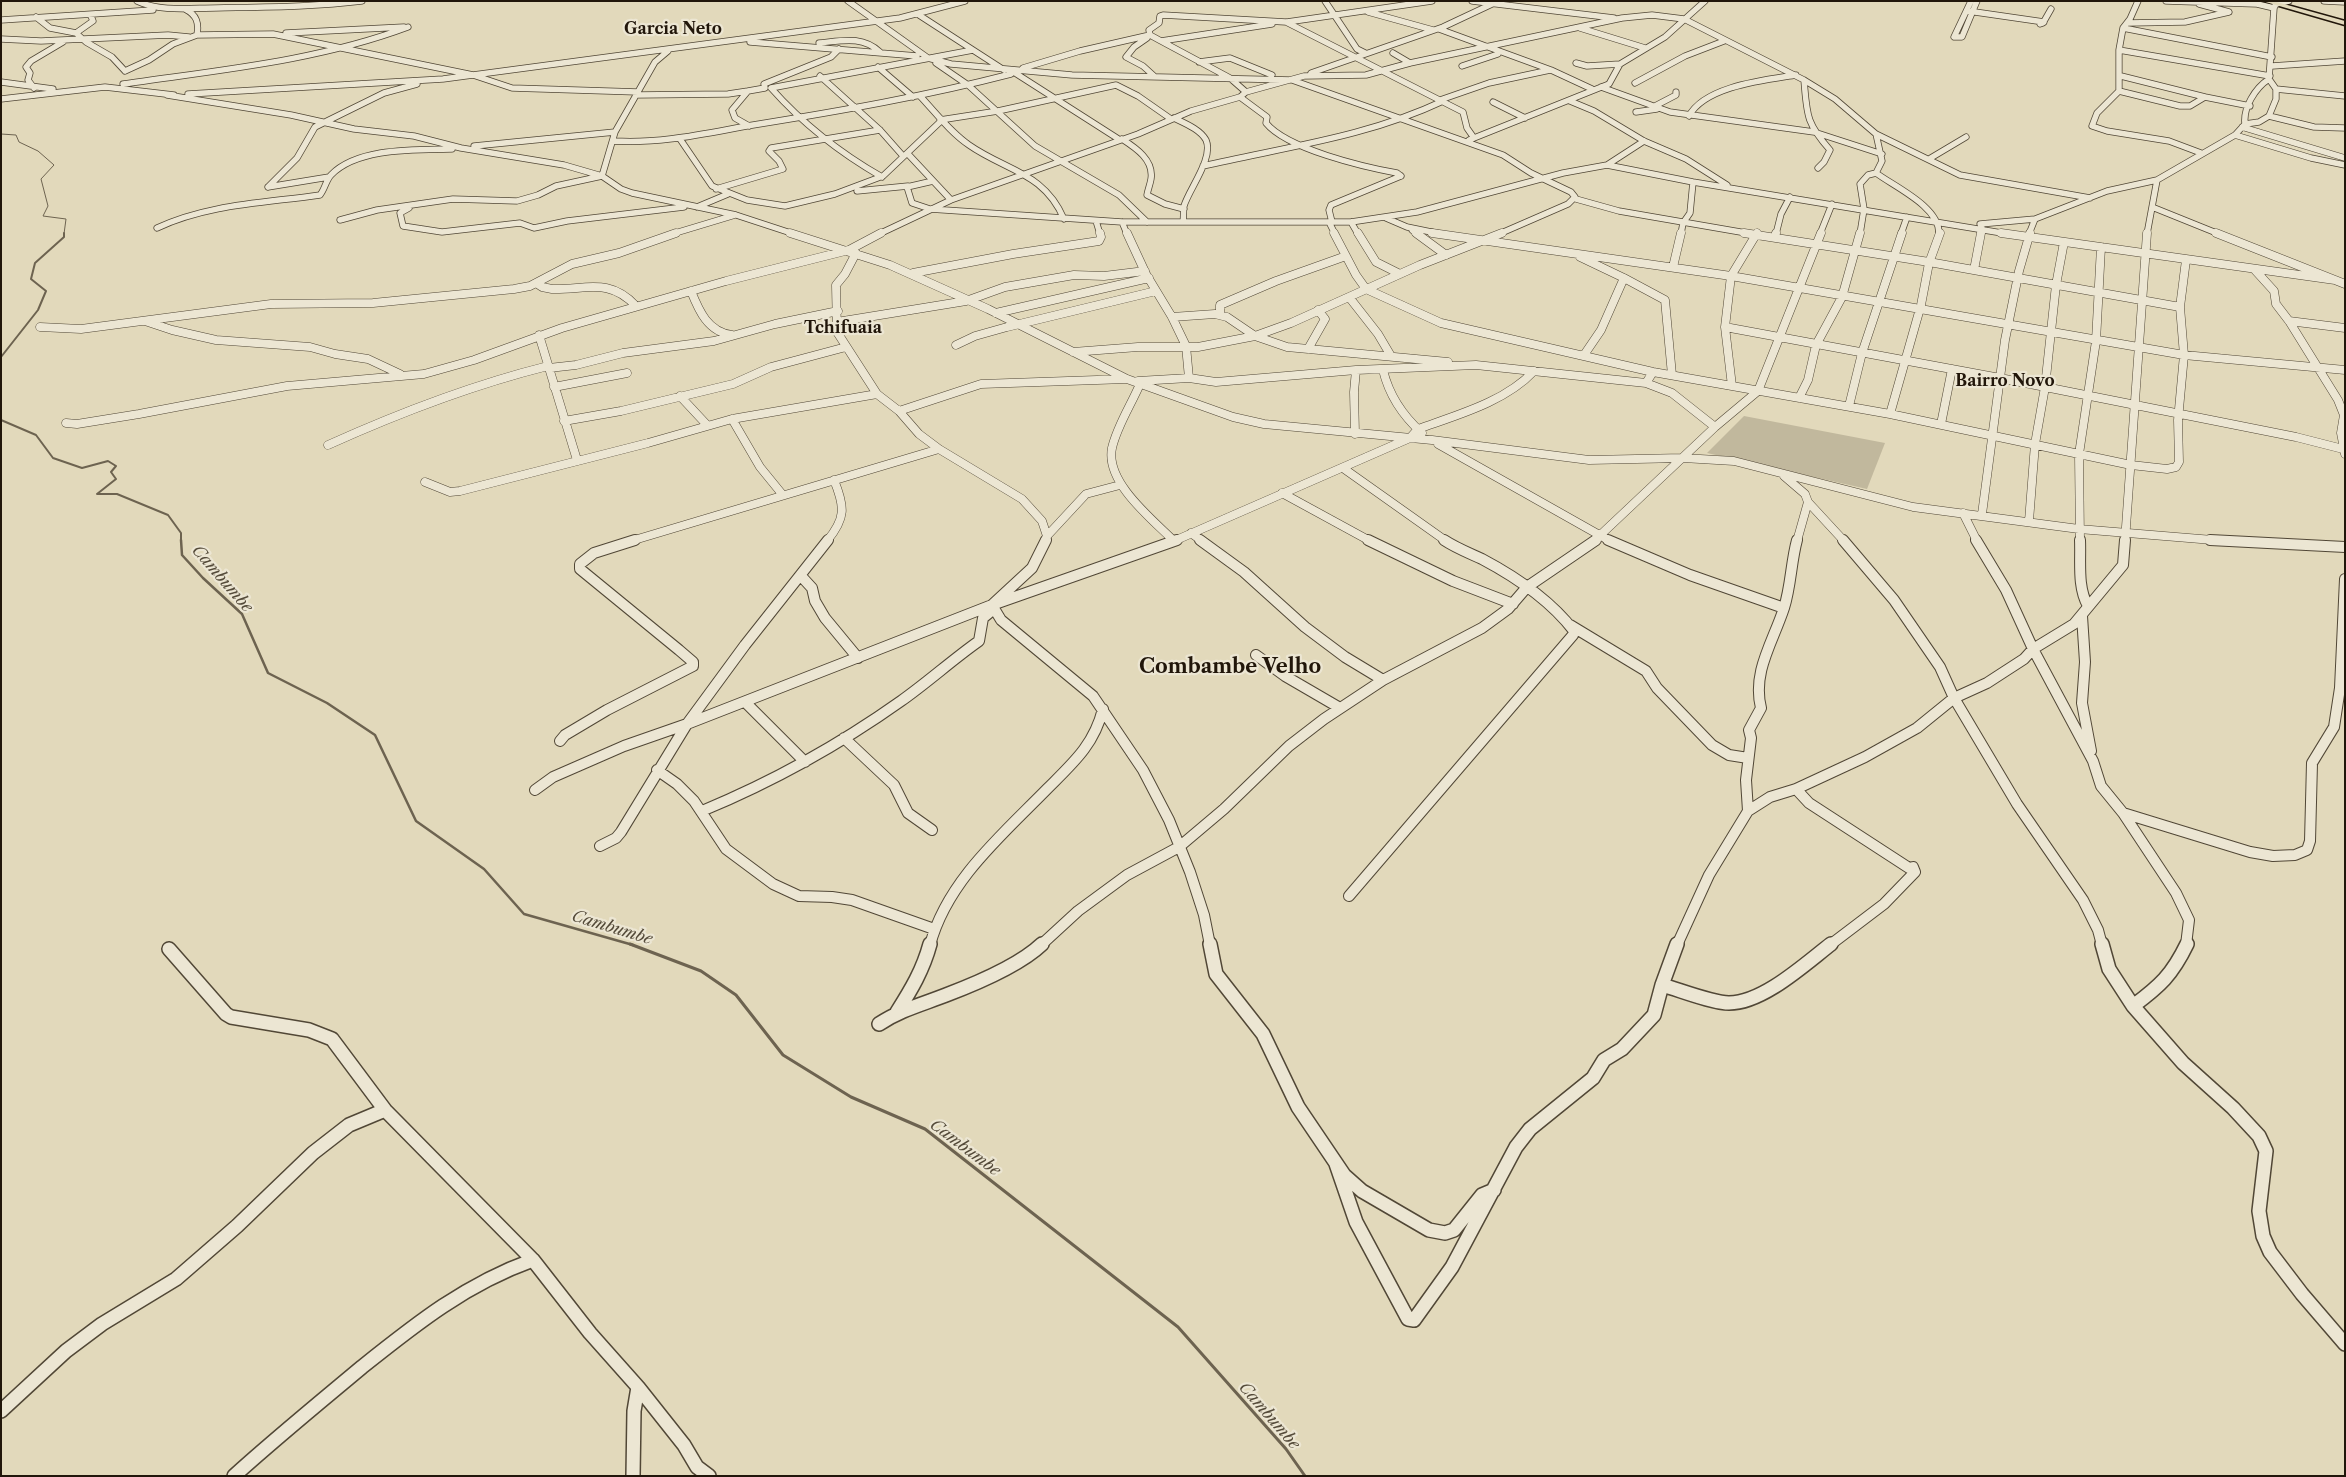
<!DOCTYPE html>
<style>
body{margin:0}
#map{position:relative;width:2346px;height:1477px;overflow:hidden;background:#e2d9bb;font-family:"Libre Caslon Text",serif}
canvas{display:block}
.frame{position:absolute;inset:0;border:2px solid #21160a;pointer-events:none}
</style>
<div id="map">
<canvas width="2346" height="1477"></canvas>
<div class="frame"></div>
</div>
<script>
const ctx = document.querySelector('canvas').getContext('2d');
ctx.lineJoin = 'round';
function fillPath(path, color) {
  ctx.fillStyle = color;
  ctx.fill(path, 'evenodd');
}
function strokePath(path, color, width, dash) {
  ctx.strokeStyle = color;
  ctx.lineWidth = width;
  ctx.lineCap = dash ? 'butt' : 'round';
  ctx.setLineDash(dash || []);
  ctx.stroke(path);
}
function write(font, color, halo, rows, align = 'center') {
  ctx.font = font + ' "Libre Caslon Text",serif';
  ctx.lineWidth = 4.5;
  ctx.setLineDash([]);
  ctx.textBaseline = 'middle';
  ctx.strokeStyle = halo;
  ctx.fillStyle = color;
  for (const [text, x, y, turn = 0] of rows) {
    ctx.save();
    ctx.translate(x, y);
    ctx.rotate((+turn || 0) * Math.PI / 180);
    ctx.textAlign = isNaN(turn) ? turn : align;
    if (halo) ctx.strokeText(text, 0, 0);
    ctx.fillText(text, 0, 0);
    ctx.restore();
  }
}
const green = new Path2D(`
 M1744 416 1885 443 1867 489 1707 453Z`);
const streamFar3 = new Path2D(`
 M1 134 16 135 19 142 38 151 54 165 41 179 48 206 43 216 66 219 64 234`);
const streamFar2 = new Path2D(`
 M1 357 38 310 46 291 31 279 35 263 64 237V233
 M1 420 36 435 53 458 82 468 108 461 116 466 111 472 116 479 97 494H117L168 515 181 533V541`);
const streamFar1 = new Path2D(`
 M181 540 182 555 203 578 242 614 268 673 327 703 375 735 416 821 484 869 524 914 633 945`);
const stream = new Path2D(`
 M630 944 701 971 736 995 783 1055 851 1097 925 1129 1178 1327 1286 1449 1305 1476`);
const minorFar3 = new Path2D(`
 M137 1C160 12 191 8 216 8 265 7 313 7 362 1
 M848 1 928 58 951 64 1072 75 1292 80 1503 155 1531 173 1571 192 1575 197 1568 204 1499 234
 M1325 1 1357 49 1365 53
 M1472 1 1614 18
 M1971 1 1954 37H1962L1977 1
 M2138 1 2130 19 2123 28 2119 50V91L2097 113 2092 126 2107 131 2169 141 2201 153
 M2166 1 2257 4 2274 8
 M2324 1 2345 2
 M185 9C197 15 199 23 197 35
 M1968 11 2044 22
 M1368 12 1433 30
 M919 15 973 50
 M36 17 50 28 76 33 86 42 112 57 125 71
 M1 20 153 10
 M1287 22 1432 1
 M2127 23 2185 22 2229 12 2199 4
 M2040 24 2043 23 2051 9
 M1580 28 1645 48
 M2123 28 2272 57
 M1439 29 1551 70 1592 89
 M76 33 93 21 91 16
 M286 33 404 27
 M1147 38 1134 47 1126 57 1143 66 1154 76
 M1 39 41 41 168 35 189 37
 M1161 41 1150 35 1149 30 1159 23 1160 16 1163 15 1286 22 1463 112 1467 128 1474 138
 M750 42 917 56
 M819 43C841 41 862 35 880 52
 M2119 50 2270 76
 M1393 53 1410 63
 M1199 62 1230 58 1272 75
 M936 63 968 85 1035 146 1119 195 1147 222
 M1576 63 1587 66 1620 64
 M1462 66 1498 54V51
 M2272 66 2345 61
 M878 67 913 97
 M1023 68 1080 51 1150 35
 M125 71 149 60 173 44 197 35 273 34 473 75 512 88 638 92
 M1012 71 1120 140
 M1311 73 1443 27 1492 4
 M820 76 880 130 903 156
 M2121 76 2205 97
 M1804 80C1807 115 1806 123 1830 150L1824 162 1818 168
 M1 82 53 89
 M1635 83 1685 56 1724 41
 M123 84C219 70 317 61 408 27
 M1601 87 1670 112 1814 132 1882 154
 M34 88 28 80 30 73 26 67 31 61 63 42
 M2276 89 2345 96
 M2119 91 2180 106H2190L2205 97 2250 106
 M1246 92 1230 78 1161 41 1272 24
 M188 94 443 79 900 18 965 1
 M167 95 291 115 354 129 414 136 461 148 564 165 602 176 621 189 632 193 736 215 794 234
 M636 95 728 94 748 91
 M920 96C936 113 950 132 969 145 1006 171 1044 172 1064 219
 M1240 97 1267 117 1266 123C1287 149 1364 167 1397 173L1401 176
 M1 99 105 87 174 95
 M1440 100 1489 83 1550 70
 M1570 101 1594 111 1644 141 1686 159 1727 185
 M1493 102 1525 118
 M1653 107 1676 95V92
 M1636 112 1657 109
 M1689 116C1705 86 1765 80 1796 75
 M2269 116 2314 127 2345 128
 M1174 118C1184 123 1200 129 1206 140 1214 158 1189 189 1184 206 1183 211 1184 217 1183 222
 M940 120 998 111 1116 85 1138 96 1171 119
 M2245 124C2243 108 2255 88 2269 79
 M749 126 735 118 732 110 748 91 765 88 764 84 831 57 839 49
 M2242 127 2345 158
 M1876 134 1960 175 2090 198
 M2235 135 2311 158 2345 165
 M680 139 712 186 747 200 785 206 835 194 883 176 941 121
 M1122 139C1136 148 1154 160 1151 179 1150 185 1148 189 1147 195L1165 204 1184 209
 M1469 140 1609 84 1620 64 1665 37 1705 1
 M614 141C662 144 707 133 753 125 840 111 926 96 1011 74
 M474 146 615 132
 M908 154 951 200
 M1929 159 1966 137
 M1607 165 1644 141
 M1203 166C1285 147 1367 137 1443 101
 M882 177C840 153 803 124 771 88L973 50 1004 70
 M933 181 907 187 912 203 930 209 1122 222H1351L1417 212 1563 173 1607 165 1693 182 2008 234
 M268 187 297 158 315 127 384 93 417 84
 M268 187 329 177
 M716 189 783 169 779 161 769 151 771 148 880 130
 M857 191 908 186
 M1576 199 1619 211 1752 234
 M697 207 728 194
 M2152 207 2219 234
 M409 208 400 213 403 226 442 232 520 223 534 228 567 221 684 207
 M1386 218 1407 227 1441 234
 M340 220 377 210 453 199 517 201 538 195 556 186 602 176 615 132 655 62 668 51
 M1096 221 1100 234
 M1122 222 1127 234
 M1329 222 1335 234
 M1332 222 1329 210 1331 205 1401 176
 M1351 222 1358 234
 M1980 224 2035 219 2107 191 2157 180
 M157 228C208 204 265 203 320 195 325 189 326 180 331 175 358 147 417 150 452 149
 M1412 230 1417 234
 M672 234 735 215
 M879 234 951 200 1138 134 1191 111 1240 97 1246 92 1304 76 1366 75 1410 63 1622 18 1652 15 1684 19 1804 80 1835 99 1876 134 1882 161 1876 173C1895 187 1940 207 1939 234
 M1681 234 1683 223 1690 213 1693 182
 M1776 234 1781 214 1790 197
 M1820 234 1832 204
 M1860 234 1864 209 1860 184 1868 175 1876 173
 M1901 234 1907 217
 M1981 234 1982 228
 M2029 234 2035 219
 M2147 234 2157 180 2235 135 2245 124 2259 122 2269 116 2276 99V89L2269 79 2274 8 2276 4 2289 1`);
const minorFar2 = new Path2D(`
 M790 233 890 265 988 309 1127 379 1233 417 1264 424 1432 440 1589 460 1683 458 1734 461 1913 507 2079 529 2225 541
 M1127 233 1146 274 1172 317 1186 346 1189 378
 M1334 233 1356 275 1366 289 1441 323 1653 372 1890 414 2131 465 2167 469 2176 467 2179 462 2178 420 2184 355 2180 307 2186 260
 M1358 233 1376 262 1400 274
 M1416 233 1446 255
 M1432 233 1731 276 2184 355 2345 370
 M1744 233 1929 262 2180 307
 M1757 233 1731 276 1725 327 2000 378 2296 437 2343 449
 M2001 233 2335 280
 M2216 233 2345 284
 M1775 236 1776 233
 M856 253 845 274 836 285 837 332 877 394 899 411 919 434 939 449 1022 499 1042 521 1047 536 1045 541
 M1580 257 1624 278
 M1673 267 1681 233
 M2254 269 2274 291 2276 304 2289 321 2338 400 2344 415 2341 433 2345 454
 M1974 270 1981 233
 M913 273 1013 254 1099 241 1101 237 1100 233
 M536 283 542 287 552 289C586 290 609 277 636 306
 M691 291C699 311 708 332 732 335
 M1349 297 1378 334 1391 356
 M996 313 1149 278
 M1220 315V305L1276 281 1346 256
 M1172 317 1215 314 1227 317 1255 336 1287 347 1448 362
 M145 321 172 330 216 340 310 347 335 354 368 359 400 374
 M2289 321 2345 328
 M837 322 966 301 1005 287 1074 275 1104 276 1145 271
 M40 327 81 329 271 304 373 303 514 289 530 286 572 264 619 253 676 233
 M1725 327 1732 386
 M539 335 577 460
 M956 345 975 336 1007 327 1156 291
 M1308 349 1325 319 1318 310
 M1073 352 1138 347H1198L1255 336 1291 323 1420 265 1502 233
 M1584 355 1601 330 1624 278 1665 300 1672 375
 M549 368 576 365 623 353 714 341 775 324 838 311
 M1383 370C1389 395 1403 416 1422 433
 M1138 381 1189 378 1216 382 1356 370 1476 365 1646 383 1653 372
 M1646 383 1672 393 1715 427
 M1140 384C1131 405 1117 426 1112 448 1105 482 1152 519 1174 541
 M554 387 627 373
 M680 396 707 425
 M1799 398 1808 380 1816 345 1842 297 1860 233
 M1849 406 1862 353 1902 233
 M899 411 981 384 1126 379
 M1890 414 1921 305 1929 263 1940 233
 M732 419 760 467 782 494
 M564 421 621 411 733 384 771 367 846 347
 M66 423 77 424 139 414 287 386 424 374 474 360 562 328 726 281 849 250 881 233
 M1941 424 1952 369
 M1355 434 1354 392 1356 370
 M1438 444 1610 541
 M328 445C399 413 472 385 548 366
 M1343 468 1446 541
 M1784 476 1805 494 1808 502 1844 541
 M425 482 450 492 460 491 648 443 732 419 877 394
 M1282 493 1370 541
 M1963 513 1977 541
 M1982 514 2005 340 2019 271 2030 233
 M2029 521 2035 444 2045 387 2056 285 2064 242
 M1191 533 1202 541
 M1047 536 1086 494 1120 485
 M631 541 939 449
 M827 541C846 518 845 507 834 480
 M1174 541 1410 438 1418 429C1457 415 1505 402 1534 371
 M1594 541 1715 427 1758 391 1821 233
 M1797 541 1808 502
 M2080 541 2079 454 2096 341 2101 247
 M2125 541 2147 233`);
const minorFar1 = new Path2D(`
 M1046 540 1032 568 992 605 1001 620 1093 696 1143 770 1169 820 1190 872 1204 915 1210 945
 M1200 540 1244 572 1305 627 1345 657 1383 680
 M1368 540 1453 581 1513 604
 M1608 540 1690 575 1784 608
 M1843 540 1894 600 1940 667 1954 698 2017 804 2083 900 2098 930 2102 945
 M1976 540 2006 590 2033 649 2093 761 2101 786 2123 813 2176 893 2189 920 2186 945
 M2080 540C2081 561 2077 587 2088 606
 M2210 540 2345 547
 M801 576 812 588 815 601 825 618 858 658
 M2082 616 2085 662 2082 703 2091 751
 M1570 625 1646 671 1657 688 1712 745 1729 755 1748 758
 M1256 655 1285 676 1340 708
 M745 702 805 762
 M844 738 894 785 908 813 932 830
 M560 741 565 735 607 710 693 666V662L679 650 580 569V564L594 553 635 540
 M657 770 677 784 694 801 726 849 773 884 799 896 832 897 852 900 934 929
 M1796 789 1809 803 1909 868 1913 867 1915 872 1884 904 1830 945
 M535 790 553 777 624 746 687 724 992 605 1177 540
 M702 811C772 782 839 745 901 701 928 682 952 660 979 641L983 618 994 609
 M1748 811 1746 780 1751 738 1749 730 1761 708C1752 672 1773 642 1784 608 1791 586 1791 562 1797 540
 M2123 813 2250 852 2273 856 2295 855 2307 850 2310 841 2312 763 2334 727 2340 688 2345 579
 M600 846 616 838 621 832 687 724 745 645 828 540
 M1349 896 1573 635 1574 631C1551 601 1516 577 1482 559 1469 553 1456 548 1444 540
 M930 945C947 881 1002 835 1047 789 1073 763 1094 745 1103 709
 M1041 945 1078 911 1127 875 1179 847 1224 809 1289 746 1324 719 1383 680 1482 628 1508 609 1527 587 1596 540
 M1677 945 1709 875 1748 811 1770 797 1796 789 1865 757 1917 728 1954 698 1987 683 2024 659 2033 649 2074 624 2123 565 2125 540`);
const minor = new Path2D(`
 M1210 944 1216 974 1263 1034 1298 1107 1344 1175 1362 1191 1429 1230 1445 1233 1454 1230 1482 1195 1494 1190
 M2102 944 2109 969 2133 1006 2183 1063 2233 1108 2259 1136 2266 1151 2259 1211 2263 1236 2270 1252 2302 1294 2345 1344
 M169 949 226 1014 231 1017 309 1030 332 1039 385 1110 533 1260 590 1333 638 1387 684 1445 697 1467 709 1476
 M1662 985C1680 990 1712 1003 1729 1003 1763 1003 1805 964 1831 944
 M2133 1006C2160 986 2172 975 2187 944
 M897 1012C911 990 923 970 930 944
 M879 1024C900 1010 923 1004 946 995 975 984 1020 965 1042 944
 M1336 1164 1356 1222 1408 1319 1414 1320 1452 1267 1516 1147 1530 1129 1593 1078 1604 1060 1622 1049 1654 1015 1662 985 1677 944
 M1 1411 66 1351 102 1324 176 1279 237 1226 313 1153 349 1125 385 1110
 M234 1476C276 1438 319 1403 362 1367 417 1323 466 1284 533 1260
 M633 1476 634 1411 638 1387`);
const major = new Path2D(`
 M2262 1H2273L2345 21V25Z`);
const farDistrictnames = [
 ["Garcia Neto",673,29],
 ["Tchifuaia",843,328],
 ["Bairro Novo",2005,381]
];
const waterNames = [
 ["Cambumbe",222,579,49],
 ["Cambumbe",612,928,17],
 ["Cambumbe",965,1148,37],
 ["Cambumbe",1269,1416,49]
];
const districtNames = [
 ["Combambe Velho",1230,667]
];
fillPath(green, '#c1b89d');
strokePath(streamFar3, '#6d6350', 1);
strokePath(streamFar2, '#6d6350', 2);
strokePath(streamFar1, '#6d6350', 2.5);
strokePath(stream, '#6d6350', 3);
strokePath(minorFar3, '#514736', 7);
strokePath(minorFar2, '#514736', 9);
strokePath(minorFar1, '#514736', 12);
strokePath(minor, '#514736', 16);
strokePath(major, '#21160a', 3);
strokePath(minorFar3, '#ece6d3', 5.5);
strokePath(minorFar2, '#ece6d3', 8);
strokePath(minorFar1, '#ece6d3', 10);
strokePath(minor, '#ece6d3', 13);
fillPath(major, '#e2d9bb');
write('bold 16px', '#21160a', '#ece6d3', farDistrictnames);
write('italic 16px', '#544a39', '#ece6d3', waterNames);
write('bold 20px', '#21160a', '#ece6d3', districtNames);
</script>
